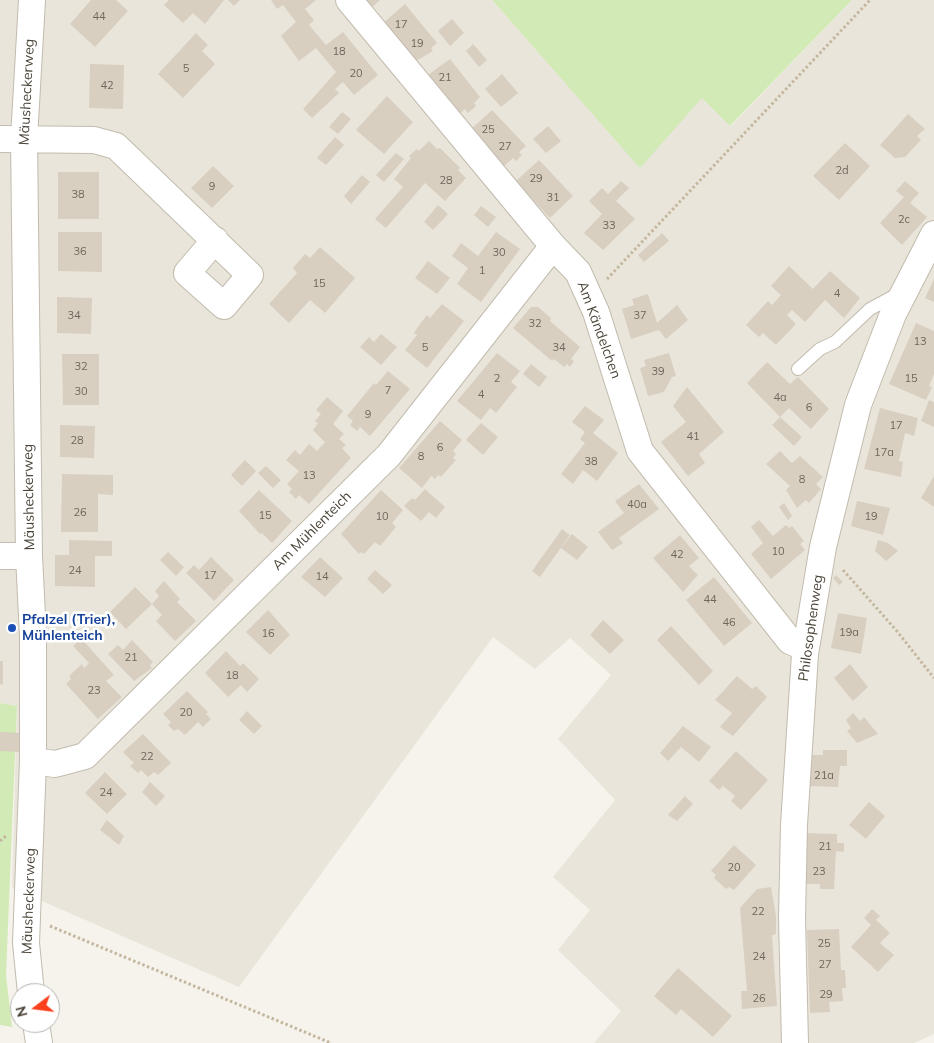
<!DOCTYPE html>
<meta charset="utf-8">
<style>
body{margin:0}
#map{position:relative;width:934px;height:1043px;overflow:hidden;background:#f6f3ec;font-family:Mulish,sans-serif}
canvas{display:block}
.north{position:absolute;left:10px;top:983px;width:50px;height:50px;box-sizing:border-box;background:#fff;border:1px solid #b7b4b0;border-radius:50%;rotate:255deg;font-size:14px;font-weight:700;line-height:20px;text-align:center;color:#4b4439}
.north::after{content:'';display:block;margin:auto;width:18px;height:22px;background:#fc3f1d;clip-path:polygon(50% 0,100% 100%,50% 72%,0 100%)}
</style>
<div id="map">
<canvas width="934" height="1043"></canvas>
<div class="north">N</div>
</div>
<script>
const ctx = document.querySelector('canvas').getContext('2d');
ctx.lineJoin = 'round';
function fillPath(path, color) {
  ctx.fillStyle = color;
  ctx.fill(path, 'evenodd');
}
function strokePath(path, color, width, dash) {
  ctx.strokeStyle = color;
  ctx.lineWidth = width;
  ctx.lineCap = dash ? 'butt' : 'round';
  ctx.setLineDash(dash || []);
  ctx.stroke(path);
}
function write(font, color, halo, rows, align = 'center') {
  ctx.font = font + ' Mulish,sans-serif';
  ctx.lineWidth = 5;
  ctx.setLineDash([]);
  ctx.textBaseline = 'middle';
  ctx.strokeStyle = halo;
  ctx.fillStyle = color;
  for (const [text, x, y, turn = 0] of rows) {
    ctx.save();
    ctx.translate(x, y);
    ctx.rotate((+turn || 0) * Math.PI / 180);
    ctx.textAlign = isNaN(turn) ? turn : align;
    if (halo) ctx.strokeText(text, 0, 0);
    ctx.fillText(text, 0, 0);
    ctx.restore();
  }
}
const residential = new Path2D(`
 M0 0H492L640 167 702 97 731 126 852 0H934V1034L914 1043H594L621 1011 558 950 590 910 553 877 615 800 558 739 611 675 570 638 535 669 493 637 239 987 12 888 17 706 0 703Z`);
const green = new Path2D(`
 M492 0H852L730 126 702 98 640 168Z
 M0 703 17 706 6 975 12 1027 0 1025Z`);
const building = new Path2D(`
 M91 0H116L128 11 95 47 70 24Z
 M169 0H224L205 24 193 13 183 23 164 5Z
 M228 0H240L234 6Z
 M271 0H316L305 9 314 20 309 25 326 45 343 32 378 75 354 95 343 82 335 89 339 93 312 118 303 109 336 72 316 48 299 61 281 36 296 22 283 5 277 9Z
 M360 0H380L368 11Z
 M405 4 437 43 431 48 433 51 413 63 381 25Z
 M452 19 464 33 450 46 438 31Z
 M196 33 208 45 202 51 215 64 183 98 158 74Z
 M473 44 487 60 479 67 466 51Z
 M450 59 480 97 474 103 476 106 468 113 465 109 456 117 425 77Z
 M90 64 124 65 123 109 89 108Z
 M502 74 518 93 501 107 485 89Z
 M387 96 413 122 384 154 356 130Z
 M492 110 526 146 519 152 522 155 516 161 513 158 503 167 468 132Z
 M342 112 351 119 338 134 329 127Z
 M908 114 925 129 917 136 921 140 905 157 895 158 880 145Z
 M548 126 561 141 546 153 533 139Z
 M335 137 344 145 326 165 317 158Z
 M429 141 437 149 440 148 460 168 458 170 466 178 445 201 425 183 386 228 375 219 403 187 394 179 411 158 409 156 417 149 419 151Z
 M845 143 870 166 839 200 813 176Z
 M396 153 404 159 384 182 376 175Z
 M539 160 573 196 550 218 516 181Z
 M213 166 234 186 212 208 191 188Z
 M58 172H99V219H58Z
 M362 175 370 182 351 204 344 196Z
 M621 181 629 188 616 201 635 219 603 250 584 233 602 214 589 201 602 188 608 194Z
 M905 181 919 193 910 203 927 217 902 245 880 223 904 197 896 191Z
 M438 205 448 214 433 230 424 222Z
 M481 206 496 217 488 227 474 215Z
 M58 232H102V272L58 271Z
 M496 232 520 249 481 302 457 284 468 268 452 256 461 243 478 256Z
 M662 233 669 241 644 262 638 255Z
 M320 247 355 278 325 313 310 300 289 323 269 304 297 273 293 268 305 254 310 258Z
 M428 261 450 278 437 294 415 278Z
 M789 266 813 289 830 271 860 298 844 318 825 300 805 322 792 310 787 315 796 324 776 345 763 333 759 337 746 325 768 301 772 305 781 295 771 286Z
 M934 279V302L925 298Z
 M648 294 657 323 677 305 688 320 666 339 659 330 631 339 622 309 634 305 632 299Z
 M57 297 92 298 91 334 57 333Z
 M442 304 464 321 427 368 405 350 417 335 414 333 420 324 427 315 430 318Z
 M531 307H538L551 318 550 321 580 347 571 359 574 361 570 367 567 364 564 367 554 359 552 361 513 328Z
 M916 323 934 331V374L929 386 932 387 926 400 889 384Z
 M381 334 397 347 381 365 360 347 369 337 374 342Z
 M497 353 520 371 511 382 517 387 496 413 490 408 481 420 457 401Z
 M669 353 676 376 672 377 664 392 648 396 640 368 646 366 644 360Z
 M62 354H99V405H63Z
 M767 362 790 384 798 377 829 409 811 429 789 408 780 417 747 383Z
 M531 364 547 377 539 387 523 374Z
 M388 371 410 389 370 436 360 427 357 431 350 425 353 421 347 416 374 383 376 385Z
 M687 387 724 432 699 454 705 463 688 476 661 442 686 422 673 406Z
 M327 397 343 411 333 424 344 434 339 439 346 445 342 448 351 458 309 504 299 495 296 499 289 492 292 489 287 484 299 471 286 460 295 450 300 455 309 444 317 451 325 442 313 430 318 423 315 421 321 414 316 410Z
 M929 400 934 402V427L921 421Z
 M585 406 604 420 593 433 618 453 597 481 583 470 573 484 561 474 585 443 580 439 585 432 572 422Z
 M880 408 918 418 914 436 905 433 899 461 903 462 901 477 864 469Z
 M780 417 802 437 794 446 772 425Z
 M440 421 462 440 453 451 456 454 453 458 456 460 441 477 438 475 435 479 431 476 422 488 399 468Z
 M481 423 498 437 483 455 466 440Z
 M60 425 95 426 94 458 60 457Z
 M780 451 792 463 800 456 823 477 816 484 821 489 809 503 806 500 797 508 786 490 790 486 766 464Z
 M245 460 256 471 242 486 231 475Z
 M266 466 281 480 273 488 258 473Z
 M62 474 113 475V495L98 494V532H61Z
 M934 476V507L921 498Z
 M639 484 659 509 619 538 623 543 612 550 598 532 624 513 615 501Z
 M425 489 445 507 436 518 429 512 421 521 404 506 412 498 415 500Z
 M259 490 292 521 272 543 262 533 260 534 239 511Z
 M381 490 403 510 392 523 396 527 380 546 375 542 364 554 361 552 359 554 341 534Z
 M857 501 890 508 883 535 851 526Z
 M784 503 792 516 788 520 779 507Z
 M759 520 773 536 786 525 789 528 792 526 804 541 800 544 805 550 771 579 751 554 763 543 751 527Z
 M562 529 570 535 540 577 532 571Z
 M572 534 588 547 577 560 561 548Z
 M680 535 699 558 689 566 698 575 683 592 653 558Z
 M69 540 112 541V556H95V587L55 586V555H69Z
 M878 540 888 543 898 551 886 561 875 551Z
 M168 552 184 567 176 576 160 560Z
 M211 557 234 580 214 601 186 573 194 565 199 570Z
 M320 557 343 578 325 597 301 577Z
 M375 570 392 585 383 594 367 579Z
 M836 575 843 582 839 585 833 578Z
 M714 577 752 623 724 646 686 600Z
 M164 581 180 599 177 602 196 621 175 641 156 621 162 615 152 604 126 629 110 612 135 587 152 604 159 596 155 591Z
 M268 610 290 635 270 655 246 632Z
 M838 613 867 618 861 654 831 648Z
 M603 620 624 640 610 654 590 635Z
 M671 626 713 671 699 685 657 640Z
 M81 638 114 675 106 681 122 697 98 719 66 684 71 679 69 676 82 664 84 668 89 663 73 646Z
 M132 640 153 662 150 665 152 668 134 681 108 654 118 645 123 650Z
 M226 651 240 666 243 663 259 679 247 692 241 685 228 697 205 673Z
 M0 661H3V685L0 684Z
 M850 664 868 687 853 701 834 678Z
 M737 676 752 689 756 686 767 697 733 736 720 727 732 713 715 700Z
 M187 691 208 712 206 714 211 719 203 727 198 722 185 735 178 729 174 731 168 725 171 722 163 714Z
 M247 711 262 726 254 734 239 720Z
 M853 713 860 721 864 717 878 734 857 743 847 731 851 728 846 720Z
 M683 726 711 747 699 762 681 747 668 761 660 753Z
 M0 732 20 733 19 752 0 751Z
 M143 734 171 763 158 775 154 772 148 777 141 770 138 773 130 766 134 763 123 752Z
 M823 750H847V766H840L838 787 809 786 810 755H823Z
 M736 751 768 780 741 810 731 801 735 796 723 786 719 790 709 781Z
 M105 772 127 794 107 814 85 793Z
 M150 782 165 796 156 806 142 792Z
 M685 796 693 804 677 821 668 815Z
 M869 802 885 816 866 839 849 825Z
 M107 820 124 836 119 845 100 830Z
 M807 833 837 834V843H844V852L836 851 834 889H820V884H803Z
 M734 845 756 865 734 890 729 887 726 889 714 878 716 875 711 871Z
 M771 887 776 916V934L772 935 777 1006 742 1009 741 991H747L740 908 757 889Z
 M872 909 880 916 876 920 890 933 880 943 894 955 878 972 851 947 871 925 864 918Z
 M839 929 841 970H845L846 988H842L843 1001 829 1002 830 1012 810 1013 807 930Z
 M678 968 732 1016 713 1037 681 1009 676 1015 654 996Z`);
const path = new Path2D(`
 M607 279 870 0
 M843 570 896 630 934 678
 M0 841 7 835
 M50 926 331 1043`);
const lane = new Path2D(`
 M798 369 820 349 835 342 870 309 898 294`);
const street = new Path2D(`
 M349 0 553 246 578 272 596 312 640 451 790 641 806 648
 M0 139 94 140 116 146 250 275 224 306 187 273 215 240
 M0 556H29
 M33 761 55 764 85 756 389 455 553 246
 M31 993 26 943 33 761V636L29 556 24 139 32 0
 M36 1023 39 1043
 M795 1043 792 918 794 825 805 654 823 547 858 405 893 314 934 234`);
const markers = [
 [12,628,5,"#1a4fb4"]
];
const numberNames = [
 ["44",99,17],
 ["17",401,25],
 ["19",417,44],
 ["18",339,52],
 ["5",186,69],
 ["20",356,74],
 ["21",445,78],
 ["42",107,86],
 ["25",488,130],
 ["27",505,147],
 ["2d",842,171],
 ["29",536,179],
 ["28",446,181],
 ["9",212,187],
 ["38",78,195],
 ["31",553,198],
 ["2c",904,220],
 ["33",609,226],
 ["36",80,252],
 ["30",499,253],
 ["1",482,271],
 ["15",319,284],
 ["4",837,294],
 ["34",74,316],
 ["37",640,316],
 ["32",535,324],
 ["13",920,342],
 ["5",425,348],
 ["34",559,348],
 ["32",81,367],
 ["39",658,372],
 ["2",497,379],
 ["15",911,379],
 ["7",388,391],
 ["30",81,392],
 ["4",481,395],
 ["4a",780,398],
 ["6",809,408],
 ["9",368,415],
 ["17",896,426],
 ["41",693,437],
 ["28",77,441],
 ["6",440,448],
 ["17a",884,453],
 ["8",421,457],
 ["38",591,462],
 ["13",309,476],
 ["8",802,480],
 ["40a",637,505],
 ["26",80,513],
 ["15",265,516],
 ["10",382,517],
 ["19",871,517],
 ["10",778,552],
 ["42",677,555],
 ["24",75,571],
 ["17",210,576],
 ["14",322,577],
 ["44",710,600],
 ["46",729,623],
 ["19a",849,633],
 ["16",268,634],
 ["21",131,658],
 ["18",232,676],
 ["23",94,691],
 ["20",186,713],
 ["22",147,757],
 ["21a",824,776],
 ["24",106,793],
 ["21",825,847],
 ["20",734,868],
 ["23",819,872],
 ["22",758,912],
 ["25",824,944],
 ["24",759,957],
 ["27",825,965],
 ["29",826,995],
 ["26",759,999]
];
const streetNames = [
 ["Mäusheckerweg",27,92,-87],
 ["Am Kändelchen",599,330,70],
 ["Mäusheckerweg",29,497,-91],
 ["Am Mühlenteich",312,531,-45],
 ["Philosophenweg",811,628,-82],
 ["Mäusheckerweg",29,901,-88]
];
const transitNames = [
 ["Pfalzel (Trier),",22,620],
 ["Mühlenteich",22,636]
];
fillPath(residential, '#eae5da');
fillPath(green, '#d2eab5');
fillPath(building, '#d8cfc1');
strokePath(lane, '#c2bbae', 14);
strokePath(street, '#c2bbae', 28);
strokePath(path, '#c4b79f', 3, [2.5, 2.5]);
strokePath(lane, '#fff', 12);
strokePath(street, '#fff', 26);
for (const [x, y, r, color] of markers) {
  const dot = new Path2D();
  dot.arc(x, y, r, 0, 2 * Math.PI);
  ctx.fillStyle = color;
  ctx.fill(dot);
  strokePath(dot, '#fff', 2);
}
write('11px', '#6e675b', null, numberNames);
write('14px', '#4b4439', '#fff', streetNames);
write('bold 14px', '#164399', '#fff', transitNames, 'left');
</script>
